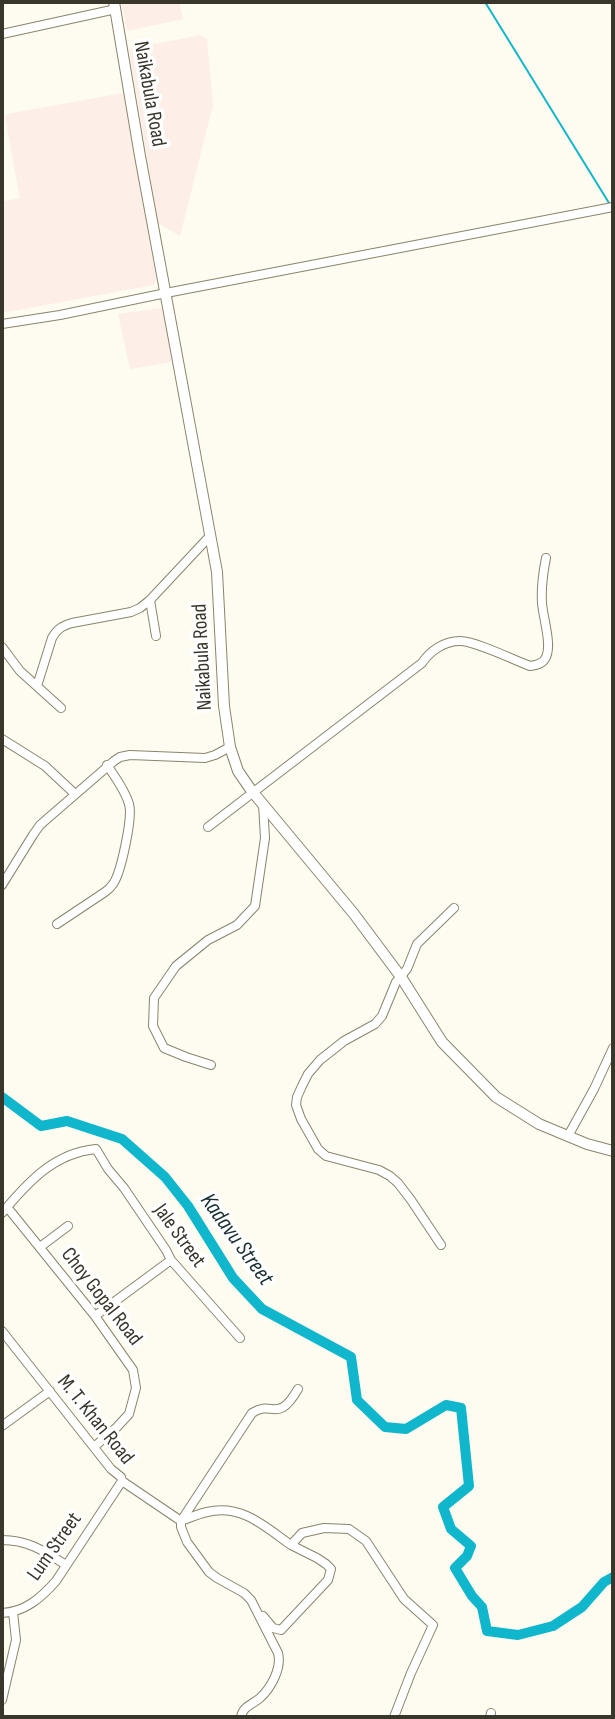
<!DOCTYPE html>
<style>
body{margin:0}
#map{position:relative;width:615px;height:1719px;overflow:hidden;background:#fefcf1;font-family:"Sofia Sans Condensed",sans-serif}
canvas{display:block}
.frame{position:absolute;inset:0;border:4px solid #39372c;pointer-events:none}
</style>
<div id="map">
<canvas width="615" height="1719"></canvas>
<div class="frame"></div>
</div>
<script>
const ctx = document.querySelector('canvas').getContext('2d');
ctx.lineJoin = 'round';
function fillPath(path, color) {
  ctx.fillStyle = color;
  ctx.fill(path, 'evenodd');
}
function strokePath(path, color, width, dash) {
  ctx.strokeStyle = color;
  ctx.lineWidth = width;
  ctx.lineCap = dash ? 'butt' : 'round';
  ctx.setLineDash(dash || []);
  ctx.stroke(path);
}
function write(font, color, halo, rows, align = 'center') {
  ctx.font = font + ' "Sofia Sans Condensed",sans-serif';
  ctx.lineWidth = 7;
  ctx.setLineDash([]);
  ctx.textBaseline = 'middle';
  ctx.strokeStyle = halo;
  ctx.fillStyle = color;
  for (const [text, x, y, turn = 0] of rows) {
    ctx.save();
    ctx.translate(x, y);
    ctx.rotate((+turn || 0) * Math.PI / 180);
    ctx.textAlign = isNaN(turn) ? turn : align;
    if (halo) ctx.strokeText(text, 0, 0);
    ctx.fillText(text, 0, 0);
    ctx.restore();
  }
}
const industrial = new Path2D(`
 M121 2H179L183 19 127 31Z
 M201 35 207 39 213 105 180 236 158 223 129 49Z
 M123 93 156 278 154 285 2 313V202L20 198 5 117 7 114Z
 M169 307 171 362 130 369 118 314Z`);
const stream = new Path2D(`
 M485 2 609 203`);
const river = new Path2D(`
 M2 1097 41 1126 67 1121 122 1139 165 1177 188 1206 233 1278 262 1309 351 1357 357 1400 385 1427 406 1429 446 1405 461 1408 469 1486 443 1507 451 1529 471 1546 467 1556 455 1568 472 1596 482 1607 487 1631 518 1635 553 1626 582 1607 604 1582 613 1577`);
const minor = new Path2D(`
 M2 34 116 9
 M2 324 60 315 166 293 613 207
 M150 600 156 636
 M2 647 20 671 61 708
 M37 686 52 638C57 629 62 626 72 623L131 612 140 608 150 600 209 537
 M2 739 45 766 75 794
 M208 827 422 663C430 651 444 641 460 641 475 641 514 660 530 666 536 665 542 664 545 659 553 647 543 618 542 603 541 588 543 573 546 558
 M2 885 33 835 40 825 114 761 120 757 130 755 205 758 215 755 230 747
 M57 924 105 892C108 890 111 887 113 884 121 873 133 817 129 804 125 790 115 777 107 765
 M211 1065 186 1057 164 1048 153 1026 154 998 176 966 208 940 237 925 255 906 265 838 263 804
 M568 1136 594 1089 613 1048
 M7 1207 95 1316 133 1370 136 1388 129 1414 117 1427 94 1447
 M2 1213C28 1182 54 1153 96 1149L108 1169 124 1188 166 1250 171 1260 240 1338
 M441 1245 411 1200 398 1183 390 1176 379 1170 326 1156 318 1149 301 1119 296 1105 297 1097 302 1086 308 1074 320 1060 344 1041 375 1024 382 1016 396 982 407 969 417 944 454 908
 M40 1247 68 1226
 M95 1316 171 1260
 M2 1331 111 1469 121 1477 122 1481 181 1521C189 1518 198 1514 207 1512 242 1504 264 1526 291 1545L302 1533 324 1528 349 1529 366 1541 404 1599 433 1625 411 1673 394 1717
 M2 1426 50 1391
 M2 1540C28 1540 44 1551 66 1565
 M2 1613C25 1612 41 1598 56 1581L122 1481
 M263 1616 273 1628 281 1630 328 1580 331 1569 326 1564 317 1558 291 1545
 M2 1700 16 1640 13 1612
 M241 1717C243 1706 252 1705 260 1698 271 1688 282 1668 278 1653L251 1600 244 1593 217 1578 209 1572 187 1542 181 1527V1521L252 1413C273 1399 277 1425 298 1389
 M490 1717 491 1713`);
const tertiary = new Path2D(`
 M114 2 140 156 217 572 224 706 230 747 238 771 251 790 354 914 401 977 442 1042 496 1097 539 1124 587 1144 613 1151`);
const streetNames = [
 ["Naikabula Road",149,94,80],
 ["Naikabula Road",203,657,-93],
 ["Jale Street",179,1236,54],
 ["Choy Gopal Road",101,1297,52],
 ["M. T. Khan Road",95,1420,51],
 ["Lum Street",55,1547,-55]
];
const waterNames = [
 ["Kadavu Street",236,1240,54]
];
fillPath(industrial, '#fdeee8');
strokePath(stream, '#10b6cb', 2);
strokePath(river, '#10b6cb', 10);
strokePath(minor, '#89856b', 10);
strokePath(tertiary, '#89856b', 12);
strokePath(minor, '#fff', 8);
strokePath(tertiary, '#fff', 10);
write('21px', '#39372c', '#fff', streetNames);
write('italic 23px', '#183034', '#fff', waterNames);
</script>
